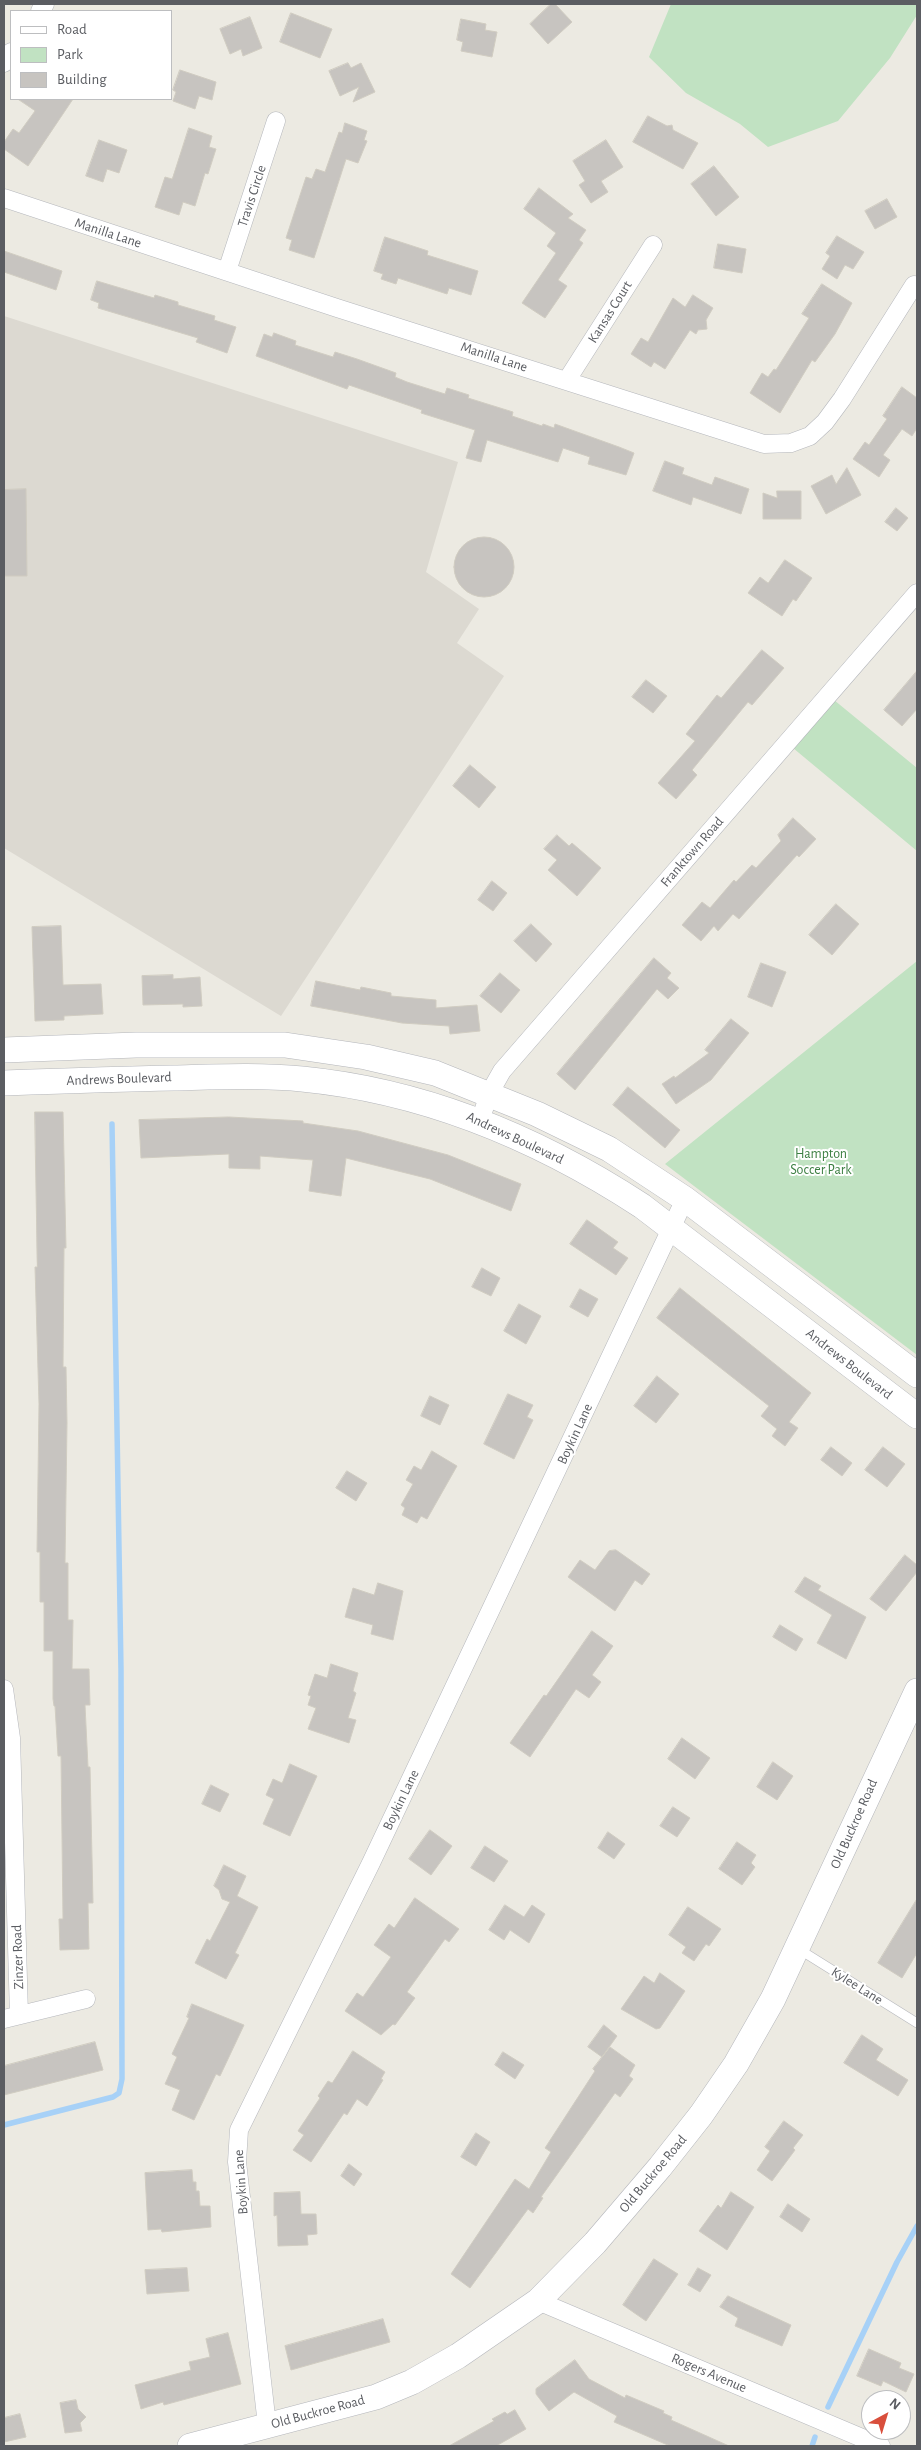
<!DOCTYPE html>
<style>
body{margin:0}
#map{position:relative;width:921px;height:2450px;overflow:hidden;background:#eceae2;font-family:"Alegreya Sans",sans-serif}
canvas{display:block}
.frame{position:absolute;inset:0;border:5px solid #5b5d62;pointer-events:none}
.legend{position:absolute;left:10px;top:10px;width:162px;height:90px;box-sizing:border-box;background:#fff;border:1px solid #bdbec0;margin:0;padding:6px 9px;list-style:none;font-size:15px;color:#5b5d62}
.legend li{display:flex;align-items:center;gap:10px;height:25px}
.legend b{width:25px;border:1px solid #bdbec0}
.north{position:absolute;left:861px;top:2390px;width:50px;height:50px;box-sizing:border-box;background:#fff;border:1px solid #bdbec0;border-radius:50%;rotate:39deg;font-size:14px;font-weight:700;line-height:20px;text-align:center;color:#5b5d62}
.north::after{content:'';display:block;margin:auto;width:18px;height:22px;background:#d94f3c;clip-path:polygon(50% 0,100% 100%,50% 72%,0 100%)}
</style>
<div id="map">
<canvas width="921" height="2450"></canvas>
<div class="frame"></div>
<ul class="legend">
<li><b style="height:6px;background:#fff"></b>Road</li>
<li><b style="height:14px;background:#c1e2c2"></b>Park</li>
<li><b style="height:14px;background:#c7c4c0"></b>Building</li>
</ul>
<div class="north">N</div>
</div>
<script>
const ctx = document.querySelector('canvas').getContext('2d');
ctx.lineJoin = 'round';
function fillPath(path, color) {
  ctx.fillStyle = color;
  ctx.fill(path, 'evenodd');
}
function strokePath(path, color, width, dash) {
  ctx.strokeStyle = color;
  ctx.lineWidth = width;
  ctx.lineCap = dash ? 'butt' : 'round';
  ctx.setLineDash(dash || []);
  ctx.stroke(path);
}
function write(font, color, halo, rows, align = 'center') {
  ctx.font = font + ' "Alegreya Sans",sans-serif';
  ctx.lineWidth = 4;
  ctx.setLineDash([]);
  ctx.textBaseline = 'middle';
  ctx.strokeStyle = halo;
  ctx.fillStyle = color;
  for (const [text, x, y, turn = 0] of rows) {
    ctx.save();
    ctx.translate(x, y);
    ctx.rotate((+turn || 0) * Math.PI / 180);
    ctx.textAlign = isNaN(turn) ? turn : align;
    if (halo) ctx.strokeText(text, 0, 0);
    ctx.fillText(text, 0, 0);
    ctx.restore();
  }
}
const education = new Path2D(`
 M4 316 458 462 426 572 479 609 457 643 504 676 281 1016 4 848Z`);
const green = new Path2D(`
 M671 4H917V15L890 58 838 121 768 147 740 124 686 93 649 57Z
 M834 700 917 768V851L793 748Z
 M917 961V1355L665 1164Z`);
const stream = new Path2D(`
 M4 2125 113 2097 119 2093 122 2079 121 1670 112 1124
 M828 2407 897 2262 917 2226
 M812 2446 815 2437`);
const building = new Path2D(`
 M551 4H555L572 22 548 44 530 24Z
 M291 13 332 29 320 58 280 42Z
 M250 17 262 48 243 56 241 49 230 54 220 29Z
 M461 19 486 24 485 30 497 32 492 57 461 51 463 42 457 40Z
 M348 63 351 68 361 63 375 92 353 102 359 87 340 96 329 71Z
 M180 70 216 82 212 100 199 96 195 109 173 101 176 92 173 90Z
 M18 99H73L28 166 4 149V142L13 129 19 133 35 111Z
 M648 116 667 126 672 125 673 130 698 143 683 169 633 142Z
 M345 123 367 131 364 140 367 141 358 163 346 159 314 258 289 250 292 240 286 238 306 177 312 179 316 169 325 172 339 132 342 133Z
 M189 128 212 136 209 147 216 149 208 174 205 173 195 206 183 202 179 215 155 207 165 177 172 179Z
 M99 140 127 150 119 173 107 169 103 182 86 176Z
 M606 140 623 167 601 181 608 192 591 203 579 185 585 181 573 161Z
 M714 166 739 197 716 216 691 184Z
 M539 188 573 214 568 218 586 230 579 240 583 243 558 280 567 286 545 318 522 303 556 253 547 246 556 233 524 209Z
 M887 199 897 217 875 229 865 211Z
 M837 236 864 252 853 269 845 265 837 279 822 269 830 256 826 253Z
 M385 237 428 251 427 255 478 271 471 295 449 288 447 294 398 278 396 284 381 279 383 274 374 271Z
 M718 244 746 249 742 273 714 268Z
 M4 251 62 271 56 290 4 272Z
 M97 281 154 298 155 295 178 302V305L215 316 214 320 236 327 227 353 196 342 198 338 98 308 99 303 91 300Z
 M822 284 852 303 835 334 815 362 812 360 780 413 750 393 762 373 768 377 774 369 776 370 809 318 802 314Z
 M693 295 713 308 706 320 707 329 698 330 696 334 690 330 665 369 654 362 651 367 631 354 641 338 648 342 673 298 685 307Z
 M274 333 296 341 295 345 333 357 335 352 357 359 396 373 395 377 407 382 445 394 447 388 469 395 468 398 513 412 512 416 542 426 543 424 554 428 555 424 619 447 634 453 626 475 588 464 590 457 563 448 558 462 487 440 481 462 466 458 475 430 421 413 422 410 349 385 347 389 256 356 264 334 272 337Z
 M902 387 917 398V428L912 436 902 429 883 455 890 460 879 477 853 459 865 442 869 445 887 419 883 416Z
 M665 461 684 468 682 474 712 485 715 477 749 489 741 514 693 497 691 505 653 491Z
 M847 468 861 495 826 514 811 486 832 475 836 484Z
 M26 489 27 576H4V490Z
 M777 491H801V519H763V493L777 498Z
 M896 508 908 518 897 531 885 522Z
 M454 567a30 30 0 1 1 60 0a30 30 0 1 1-60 0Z
 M785 560 812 578 796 601 793 599 782 616 748 593 760 577 768 583Z
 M762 650 784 668 752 705 748 702 692 770 697 775 676 799 658 783 695 741 686 734 717 695 721 698Z
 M917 671V709L902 726 884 710Z
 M646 680 667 696 653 713 632 697Z
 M470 765 496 787 479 808 453 786Z
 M793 818 816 839 799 857 797 855 739 919 733 914 718 931 714 926 701 941 682 925 702 902 710 908 734 880 736 882 752 865 756 868 781 841 778 835Z
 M557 835 569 846 572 843 601 868 577 896 548 870 557 860 544 849Z
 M492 881 507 893 493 911 478 900Z
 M836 904 859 924 832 955 809 935Z
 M531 924 552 944 536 962 514 941Z
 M61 926 63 985 101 984 103 1014 64 1016V1020L35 1021 32 927Z
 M654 958 671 973 667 978 679 988 668 999 657 989 575 1090 557 1074Z
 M761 963 786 972 772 1007 748 997Z
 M500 973 520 990 501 1013 480 996Z
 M173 975V979L200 977 202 1006 183 1007V1004L143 1005 142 976Z
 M316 981 360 990 361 987 391 993V996L436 1000V1008L477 1005 480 1031 450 1034 449 1026 402 1023 311 1006Z
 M731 1019 749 1033 711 1080 676 1104 662 1084 674 1076 675 1078 709 1053 705 1050Z
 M628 1087 680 1130 665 1148 613 1105Z
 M35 1112H63L66 1248H64L63 1367H66L67 1423 65 1563H68V1620H73L72 1669H89L90 1705H85L88 1767H90L93 1903H88L89 1949 60 1950 59 1919H63L61 1756H58L55 1706H54L53 1699V1651H44V1602H40V1552H37L39 1404 35 1267H37Z
 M229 1117 303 1121V1123L358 1131 448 1155 521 1184 511 1211 430 1179 346 1158 341 1196 309 1191 313 1160 260 1156V1169L229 1168V1154L141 1158 139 1120Z
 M587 1220 618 1242 613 1248 628 1258 616 1275 570 1244Z
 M482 1268 500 1278 491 1296 472 1287Z
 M680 1288 811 1393 789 1422 798 1428 785 1446 772 1436 777 1429 761 1416 769 1406 657 1318Z
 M580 1289 598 1299 588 1317 570 1307Z
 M519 1304 541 1316 526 1344 504 1331Z
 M657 1376 679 1394 656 1423 634 1406Z
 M508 1394 533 1405 527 1417 533 1420 514 1459 484 1444Z
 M430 1396 449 1405 440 1425 421 1416Z
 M831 1447 852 1463 842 1476 821 1460Z
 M883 1447 905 1464 887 1487 865 1470Z
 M432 1451 457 1466 427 1519 421 1516 417 1523 402 1515 405 1508 401 1505 413 1484 406 1480 414 1466 421 1470Z
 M347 1471 367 1483 356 1501 336 1488Z
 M616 1550 650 1574 642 1585 635 1580 615 1611 568 1577 580 1560 595 1570 609 1551Z
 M905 1555 917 1565V1572L886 1611 870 1599Z
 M805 1577 821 1586 818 1590 866 1617 846 1659 817 1643 832 1615 795 1592Z
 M378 1583 403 1591 393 1640 371 1634 373 1625 345 1617 353 1588 374 1595Z
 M780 1625 803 1639 796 1651 773 1637Z
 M592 1631 613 1646 592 1675 601 1682 589 1698 576 1689 530 1757 510 1743 544 1695 546 1696Z
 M331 1664 358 1673 353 1691 356 1693 348 1718 356 1720 349 1743 308 1729 316 1708 308 1705 311 1696 308 1695 315 1674 327 1678Z
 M682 1738 710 1758 695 1779 668 1759Z
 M773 1762 793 1776 777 1800 757 1787Z
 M290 1764 317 1776 290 1836 263 1824 274 1799 266 1795 273 1779 282 1783Z
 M211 1785 229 1794 220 1812 202 1804Z
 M673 1807 690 1818 677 1837 660 1826Z
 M430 1830 452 1846 431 1875 409 1859Z
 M608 1832 625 1844 614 1859 598 1848Z
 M737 1842 756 1855 751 1863 755 1867 742 1885 719 1869Z
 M485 1846 508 1861 494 1882 471 1868Z
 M224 1865 246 1876 237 1896 258 1907 235 1953 239 1955 226 1979 195 1963 207 1939 210 1941 230 1902 222 1899 219 1890 214 1886Z
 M415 1898 459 1929 449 1942 445 1939 407 1992 415 1998 395 2025 393 2024 381 2035 345 2011 357 1993 363 1997 391 1957 374 1945 389 1924 394 1928Z
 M917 1899V1953L902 1978 878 1963Z
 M505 1905 524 1917 532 1905 545 1914 529 1943 510 1930 504 1940 489 1930Z
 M688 1907 721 1929 709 1946 706 1944 694 1961 682 1953 686 1947 669 1935Z
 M660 1973 685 1991 660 2028 656 2029 621 2009 644 1976 654 1983Z
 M192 2004 244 2025 220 2076 216 2074 194 2120 172 2110 180 2090 165 2084 177 2057 172 2054 189 2018 187 2017Z
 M604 2025 617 2036 602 2057 588 2047Z
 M862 2035 883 2049 876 2060 908 2080 898 2096 844 2063Z
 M95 2042 103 2070 4 2095V2066Z
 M610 2047 635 2065 629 2076 633 2079 620 2097 615 2093 541 2197 543 2198 533 2213 528 2209 470 2288 451 2274 515 2179 529 2189 551 2152 545 2148 595 2071 593 2069Z
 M353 2051 385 2072 381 2079 383 2080 367 2106 357 2099 347 2115 344 2113 311 2162 293 2150 304 2135 298 2131 320 2098 318 2096 328 2081 332 2083Z
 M503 2052 524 2065 515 2079 495 2065Z
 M784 2121 803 2135 793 2148 795 2150 772 2181 757 2170 770 2151 765 2147Z
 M476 2133 490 2142 476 2166 461 2157Z
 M349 2164 362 2174 354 2186 341 2176Z
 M192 2170 193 2182H196V2191H199L200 2206H210L211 2227 162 2232 161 2229 148 2230 145 2173Z
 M300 2192 301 2214H316L317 2234 307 2235 308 2245 278 2246 277 2215 274 2216V2193Z
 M731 2192 754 2207 727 2250 699 2231 718 2205 721 2208Z
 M788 2204 810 2219 802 2232 780 2217Z
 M654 2259 678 2274 646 2321 623 2305Z
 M187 2268 189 2291 147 2294 145 2270Z
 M698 2268 711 2275 700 2292 688 2285Z
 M728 2296 791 2325 782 2346 735 2326 738 2318 720 2307Z
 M383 2319 390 2342 291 2370 285 2346Z
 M228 2333 241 2384 164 2405 163 2402 141 2409 135 2385 191 2370 189 2362 210 2357 206 2339Z
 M869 2349 901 2363 899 2368 914 2374 906 2392 883 2381 881 2386 857 2376Z
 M575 2360 589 2379 625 2398 626 2395 664 2411 663 2413 672 2417 671 2420 729 2446H670L614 2422 617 2416 574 2392 549 2411 536 2394V2389Z
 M76 2400 78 2409 86 2417 80 2423 82 2431 65 2433 60 2403Z
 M515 2410 526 2429 496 2446H449L494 2421 492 2419 505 2412 507 2414Z
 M20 2414 26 2437 4 2442V2418Z`);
const lane = new Path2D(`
 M797 1948 917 2023`);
const street = new Path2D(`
 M40 11 45 4
 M4 63 11 52
 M4 198 337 308 764 444 791 443 810 436 825 422 842 399 914 285
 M227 271 276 121
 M567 380 653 245
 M480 1121 489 1094 502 1071 917 593
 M4 1689 11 1738 19 2015
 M4 2019 86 1999
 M538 2301 881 2446
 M267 2425 237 2162 239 2130 371 1863 685 1199`);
const secondary = new Path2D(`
 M4 1050 136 1045H285L366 1057 435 1073 537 1114 609 1149 685 1199 917 1375
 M4 1083C60 1081 117 1079 174 1078 216 1077 259 1075 302 1079 426 1091 538 1138 642 1206L917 1416
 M190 2446 376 2397 412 2382 458 2356 538 2301 595 2243 660 2167 701 2115 736 2064 773 1999 917 1691`);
const streetNames = [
 ["Travis Circle",252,196,-72],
 ["Manilla Lane",108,233,18],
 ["Kansas Court",610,312,-58],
 ["Manilla Lane",494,357,18],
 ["Franktown Road",692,852,-49],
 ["Andrews Boulevard",119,1079,-2],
 ["Andrews Boulevard",515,1138,25],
 ["Andrews Boulevard",849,1364,38],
 ["Boykin Lane",575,1434,-65],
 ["Boykin Lane",401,1800,-64],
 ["Old Buckroe Road",854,1824,-66],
 ["Zinzer Road",18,1957,-92],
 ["Kylee Lane",857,1986,32],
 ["Old Buckroe Road",653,2174,-50],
 ["Boykin Lane",241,2182,-94],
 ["Rogers Avenue",709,2373,23],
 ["Old Buckroe Road",318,2412,-15]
];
const parkNames = [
 ["Hampton",821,1154],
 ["Soccer Park",821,1170]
];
fillPath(education, '#dcd9d1');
fillPath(green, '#c1e2c2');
strokePath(stream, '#a7d1f7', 5.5);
fillPath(building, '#c7c4c0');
strokePath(building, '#d0ccc1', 1);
strokePath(lane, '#b5b7bc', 10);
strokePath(street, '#b5b7bc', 19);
strokePath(secondary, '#b4b6bb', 26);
strokePath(lane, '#fff', 9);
strokePath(street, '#fff', 18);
strokePath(secondary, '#fff', 25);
write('14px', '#5b5d62', '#fff', streetNames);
write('14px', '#3c7f42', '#fff', parkNames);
</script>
